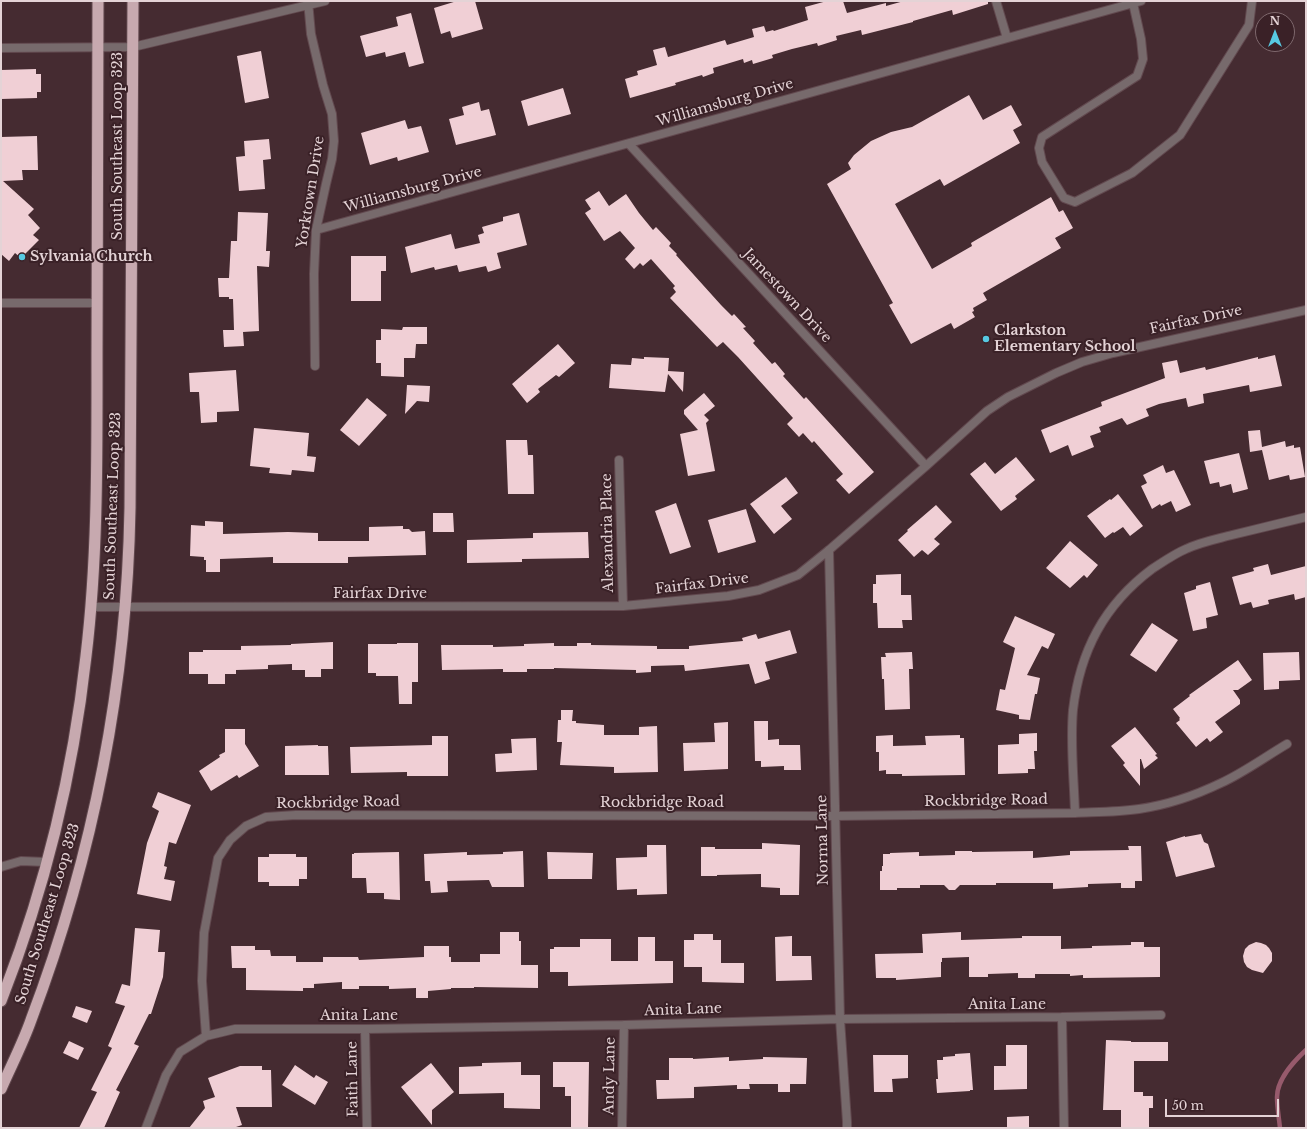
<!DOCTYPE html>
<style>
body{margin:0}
#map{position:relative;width:1307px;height:1129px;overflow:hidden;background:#452b31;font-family:"Libre Baskerville",serif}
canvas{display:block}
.frame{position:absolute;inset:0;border:2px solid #e4d3d6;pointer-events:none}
.north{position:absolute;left:1255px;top:12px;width:40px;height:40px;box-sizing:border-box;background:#3a2127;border:1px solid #7e686d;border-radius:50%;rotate:0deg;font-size:11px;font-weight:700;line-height:16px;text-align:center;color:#e4d3d6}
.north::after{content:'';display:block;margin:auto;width:14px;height:18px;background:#57c9e2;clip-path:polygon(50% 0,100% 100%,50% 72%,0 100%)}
.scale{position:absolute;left:1165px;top:1099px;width:114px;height:18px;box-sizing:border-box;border:2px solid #e4d3d6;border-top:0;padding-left:5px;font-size:12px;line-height:14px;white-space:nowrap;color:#e4d3d6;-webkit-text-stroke:3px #3a2127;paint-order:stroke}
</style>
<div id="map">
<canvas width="1307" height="1129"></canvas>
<div class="frame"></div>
<div class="north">N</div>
<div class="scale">50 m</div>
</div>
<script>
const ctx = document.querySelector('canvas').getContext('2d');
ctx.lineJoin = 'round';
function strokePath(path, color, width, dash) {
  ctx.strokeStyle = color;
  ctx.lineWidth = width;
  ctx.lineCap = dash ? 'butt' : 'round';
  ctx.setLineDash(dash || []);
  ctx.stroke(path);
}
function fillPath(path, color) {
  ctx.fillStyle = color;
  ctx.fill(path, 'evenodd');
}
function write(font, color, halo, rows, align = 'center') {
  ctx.font = font + ' "Libre Baskerville",serif';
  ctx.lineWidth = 4;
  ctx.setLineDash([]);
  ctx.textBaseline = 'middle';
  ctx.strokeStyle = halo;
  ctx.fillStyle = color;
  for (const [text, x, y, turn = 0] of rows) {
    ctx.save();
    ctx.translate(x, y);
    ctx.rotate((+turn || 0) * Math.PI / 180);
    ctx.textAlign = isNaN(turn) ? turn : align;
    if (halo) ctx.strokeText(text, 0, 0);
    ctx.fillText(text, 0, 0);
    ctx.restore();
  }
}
const stream = new Path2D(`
 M1280 1128C1279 1118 1277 1107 1277 1097 1277 1080 1294 1061 1306 1050`);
const building = new Path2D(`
 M457 1H475L483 29 452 38 450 31 441 34 434 8Z
 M827 1H843L847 13 886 3V6L904 1H988V4L953 15 952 10 913 21V22L862 35 861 30 836 36 837 40 818 46 817 43 792 49 772 55 773 58 753 64 752 60 744 63 743 59 713 68 714 73 703 77 702 75 675 83 676 85 630 98 625 79 638 75 637 71 657 65 653 50 665 47 668 57 725 40 727 45 754 37 752 29 764 26 766 32 773 30 774 31 808 20 805 7Z
 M411 13 424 63 409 67 405 52 386 57 385 52 366 57 360 36 398 26 396 17Z
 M261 51 269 98 245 103 237 56Z
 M36 69V74H41V92H37V98L1 99V70Z
 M563 88 571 114 528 126 521 101Z
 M969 95 983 120 1011 105 1022 125 1013 130 1020 143 944 186 940 179 895 204 932 269 972 246 971 243 976 240 1051 197 1059 212 1063 210 1073 228 1055 238 1061 248 983 293 987 300 973 308 974 311 972 312 975 317 954 329 951 323 911 344 889 305 893 303 827 184 851 169 848 163 854 155 871 141 891 132 912 127Z
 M479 102 481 111 489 109 496 135 456 145 449 119 464 115 462 107Z
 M405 120 408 129 421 126 429 152 398 161 397 157 370 165 361 133Z
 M37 136 38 170H22L23 180 3 181 34 209 28 215 40 228 33 235 39 240 21 258 15 253 9 261 1 254V137Z
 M269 139 271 159 263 160 265 189 239 191 236 157 245 156 244 141Z
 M599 191 609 206 626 194 639 213 653 230 656 227 671 243 669 246 677 254 676 255 721 305 732 316 734 314 746 327 743 328 755 341 753 343 772 364 775 362 785 374 783 376 804 399 806 397 874 472 849 494 836 480 843 474 814 441 812 443 803 433 799 437 787 424 793 418 738 357 723 342 717 347 670 298 676 292 673 288 675 286 651 259 643 266 640 263 634 269 625 259 635 248 620 231 604 241 585 213 591 209 585 200Z
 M238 212 268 213 266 251H270L269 267 257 266 259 331 243 332 244 346 224 347 223 330H234L233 299H229V297H219L218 278H229L231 241H237Z
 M519 213 527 245 497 253 501 268 488 272 486 266 459 272 457 265 435 270 434 267 411 273 405 247 451 234 455 249 480 243 478 235 484 233 482 227 503 221V217Z
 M351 256H386V271H381V301H351Z
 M403 327H427V344H416L415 358H404V377L381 376V363H376V340H381V329L402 330Z
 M558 344 575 363 559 377 556 375 538 389 540 392 527 403 512 384Z
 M1275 355 1282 386 1250 392 1249 385 1203 394 1204 403 1188 407 1186 398 1159 404 1146 409 1149 416 1127 425 1122 418 1099 427 1101 432 1090 436 1094 447 1072 456 1068 445 1050 453 1041 430 1102 406 1101 402 1165 378 1162 363 1177 360 1180 373 1205 367 1206 370 1258 357V359Z
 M644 357 669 358 668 371 684 372 683 392 668 374 665 392 609 388 611 364 631 365 632 358 644 359Z
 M236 370 239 411 217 412V422L201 423 199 392H190L189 373Z
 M407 385 430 386 429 402 417 401 405 414Z
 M704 393 715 406 704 415 709 420 706 423 715 471 688 476 680 434 698 430 684 414V410Z
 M367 398 387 415 359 446 340 430Z
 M254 428 309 433 307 456 316 457 314 472 292 470 291 475 269 473 270 468 250 466Z
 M1260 430 1262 447 1285 441 1286 447 1294 445V448L1300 447 1305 477 1290 480 1289 475 1269 480 1262 450 1250 452 1248 431Z
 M506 440H527L528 455H533L534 494H508Z
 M1239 453 1248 489 1233 493 1231 484 1220 487 1219 482 1210 484 1204 461Z
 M1016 457 1035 480 1015 496 1017 499 1001 511 970 474 985 462 995 474Z
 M1163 465 1166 473 1174 470 1191 505 1176 512 1171 501 1161 506 1160 504 1152 509 1141 486 1147 483 1143 475Z
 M786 477 798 493 781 506 792 519 774 534 750 504Z
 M1118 494 1143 526 1130 536 1123 527 1114 533 1113 532 1105 538 1087 516 1110 499 1111 500Z
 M676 503 691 547 670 554 655 511Z
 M936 505 952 522 934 539 940 544 928 555 922 550 914 557 898 540 908 531 907 530Z
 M746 509 756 542 718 553 708 520Z
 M433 513H453L454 532H433Z
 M205 521 223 522V534L288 532 318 533V541H369V527L403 526V529H409L412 532 425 531 426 555 348 557V563H273V557L220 559V572H206V560H204V557L190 556 191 525 205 526Z
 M588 532 589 558 522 559V562L467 563V540L533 538V533Z
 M1070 541 1098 565 1087 578 1084 575 1070 588 1046 568Z
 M1268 564 1271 575 1306 566V597L1295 600 1294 594 1268 600 1269 604 1253 608 1251 602 1240 605 1232 577 1254 571 1253 568Z
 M901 574V595H911L912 620H902L903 628H878L877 603H873V584H876V575Z
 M1210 582 1218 615 1206 618 1207 628 1193 631 1184 593 1196 589V586Z
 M1015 616 1055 634 1048 649 1042 646 1027 675 1040 678 1037 694H1035L1030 720 1019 719V715L996 710 1000 689 1005 690 1015 648 1003 642Z
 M1152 623 1178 640 1156 672 1130 655Z
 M790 630 797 653 765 662 770 679 755 684 749 664 685 671 684 665 651 666V672L636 673V670L554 668V669H527V672H503V669L442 670 441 645H493V647L524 646V644L554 643V646H577V643H591V645L657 646V649H689V646L743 641 742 638 756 634 758 639Z
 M333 642V669H321V677H305V670H292V664L268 665V669L236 670V674H225V684H208V674H189V652H203V650H241V646L291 645V644Z
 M397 643H418V682H412V704H399L398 676H376V673H368V644H397Z
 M912 652 913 669H909L910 709 885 710 884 679H882L881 657H886L885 653Z
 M1299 652 1300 680 1279 681V689L1264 690 1263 653Z
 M1238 660 1252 680 1238 690H1233L1240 700V704L1215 722 1223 732 1210 742 1207 738 1196 747 1176 723 1180 720 1179 719 1180 718 1173 709 1190 696 1189 695Z
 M561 710H573L572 721H576V723L604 725V735H639V727L657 726 658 772 614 773V767L560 765 562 742H557L558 720H561Z
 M754 721H768V740L779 739V745H800L801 770H784V766L761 767V761H755Z
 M728 722V769L684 771 683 743 715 742 714 723Z
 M1135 727 1157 754 1155 755 1158 758 1144 769 1141 759H1140V786L1123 765 1125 763 1111 746Z
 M225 729H245V744L259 766 239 778 237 775 211 791 199 771 220 757 219 755 225 752Z
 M1037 733V751H1034L1035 769H1028V773L998 774V745L1019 744V734Z
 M893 735V746L926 745 925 736 960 735V738H964L965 775 902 776V774H886V770L879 771V752H876V736Z
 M432 736H448V776H407V772L351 773 350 747 432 745Z
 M536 738 537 770 496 772 495 754 512 753 511 739Z
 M318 745V746H328L329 775H285V746Z
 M158 792 191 805 176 844 169 842 164 866 167 867 164 879 175 881 171 901 137 894 147 843 159 811 152 807Z
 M1201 834 1204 842 1208 844 1215 867 1176 877 1166 842 1185 836V837Z
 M762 843 800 845 799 895H780V888L761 887V874L717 875V876H701V847H715V849H762Z
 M647 845H666L667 894 637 895V889L617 890 616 858 647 857Z
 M1128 846H1141L1142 881H1135V888H1121V883L1088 884V887L1053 889V883H996V885H960L955 890H949L944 885H920V888H897V890H880V871H882V866H883V854H890V853L919 852V856L955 855V851H972V852L1033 851V858L1070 855V851L1129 850Z
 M523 851 524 887H492L489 880 447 881 448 892 431 893 430 881H425L424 854 467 852V855L503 854V852Z
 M399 852 400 900 384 899V893H367L366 878H352V854H354V853Z
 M547 852 593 853 592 879H548Z
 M269 854H296V857H307V879H299V886H269V882H258V857H269Z
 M135 928 160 930 158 952H165L163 977 151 1014H149L134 1044 139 1046 116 1090 120 1092 104 1128H79L97 1092 91 1090 112 1048 108 1046 125 1006 115 1003 122 984 130 986Z
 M500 932H519V941H521V965H538V988L474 987V988H451V989L428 991V998H416V988L389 989V986H359V989H342V982L314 984V988H303V991L246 990V968H232L231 946H255V950H270L271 956H296V962H323V957H358L359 960 424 957V946H449V957H451V962H480V954H500Z
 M961 932V940L1022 938V936H1061V949L1092 948V946L1131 945V942H1144V947H1160V977L1083 978V975L1070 976V974H1035V978H1018V973L988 974V977H969V957L942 958V962H941V977L896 980V978H876L875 954 923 953 922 934Z
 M694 934H713V940H721V963H744V983L702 982V967H684V940H694Z
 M792 936V956H811L812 980 776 981 775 937Z
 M638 937H655V961H673V983L568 986V972H550V949H554V947H580V939H611V961H638Z
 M1256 942 1261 943 1266 945 1269 948 1272 953V961L1263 973 1252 970 1247 967 1244 962 1243 956 1245 949 1249 945Z
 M76 1006 92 1011 87 1023 72 1017Z
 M1106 1040 1131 1041V1042H1168V1061H1134V1092H1143V1096H1153V1108H1149V1127H1121V1110H1103Z
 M69 1041 84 1048 78 1060 63 1053Z
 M1006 1045H1027V1089L994 1090V1066H1006Z
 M970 1053 973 1090H970V1091L937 1093 936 1079H938L937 1060H943V1057L955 1056V1054Z
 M873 1055H908V1078L892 1079 893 1092H874Z
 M729 1057V1061L763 1059V1057L807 1058 806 1084H790V1092H778V1084H749L750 1089H737V1085L694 1087V1098L657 1099 656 1080H669V1058H693V1059Z
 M521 1062V1075H540V1109L504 1108V1093L459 1094V1067L482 1066V1063Z
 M553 1062H589L588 1128H571V1096H565V1087H553Z
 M431 1063 454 1092 432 1110V1125L401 1087Z
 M295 1065 314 1078 316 1075 328 1082 315 1105 282 1085Z
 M240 1066H262V1070H271L272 1107H236L242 1125 233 1128H189L205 1108 203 1101 215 1097 208 1078Z
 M1029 1116V1128H1007V1117Z`);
const service = new Path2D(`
 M1133 3 1141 39 1143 59 1137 76 1042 137 1039 148 1042 162 1064 198 1075 202 1132 173 1180 135 1249 25 1252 1
 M1 303H97
 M1 867 21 861 46 862`);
const minor = new Path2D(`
 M308 1 311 34 323 85 332 114 334 141 332 159 326 184 316 230 314 274 315 366
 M996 1 1007 38
 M1 48 133 47 325 1
 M629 144 926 466
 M316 230 1141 1
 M619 460 623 606
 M829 550 840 1019 847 1122V1128
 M91 607 623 606 728 596 759 590 798 575 829 550 926 466 987 411 1008 397 1056 373 1082 362 1113 353 1306 310
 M1075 813C1074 779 1070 744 1073 710 1080 651 1104 605 1152 569 1163 562 1174 554 1186 549 1201 542 1217 539 1232 535 1257 529 1281 523 1306 517
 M1062 1017 1064 1128
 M365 1029 367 1128
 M206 1036 202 981 204 933 218 858 230 840 246 826 266 817 296 815 835 816 1075 813C1096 812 1118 812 1139 809 1167 805 1196 795 1221 783 1243 773 1265 757 1287 744
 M146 1128 166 1075 180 1052 206 1036 235 1029H365L624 1025 840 1019 1062 1017 1161 1015
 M622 1128 624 1025`);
const trunk = new Path2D(`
 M1 1001C44 892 73 773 86 656 98 556 97 453 97 352 97 235 97 118 98 1
 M1 1089C11 1066 23 1043 31 1020 93 856 127 683 130 508L133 1`);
const markers = [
 [22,257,4,"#57c9e2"],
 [986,339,4,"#57c9e2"]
];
const streetNames = [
 ["Williamsburg Drive",725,103,-16],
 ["South Southeast Loop 323",118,146,-90],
 ["Williamsburg Drive",413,190,-15],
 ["Yorktown Drive",311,192,-81],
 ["Jamestown Drive",787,296,47],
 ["Fairfax Drive",1196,320,-12],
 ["South Southeast Loop 323",113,506,-88],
 ["Alexandria Place",608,533,-91],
 ["Fairfax Drive",702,584,-7],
 ["Fairfax Drive",380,594],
 ["Rockbridge Road",986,801,-1],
 ["Rockbridge Road",338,803,-1],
 ["Rockbridge Road",662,803],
 ["Norma Lane",823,840,-91],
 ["South Southeast Loop 323",48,914,-73],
 ["Anita Lane",1007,1005],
 ["Anita Lane",683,1010,-2],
 ["Anita Lane",359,1016],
 ["Andy Lane",610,1076,-89],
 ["Faith Lane",353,1079,-91]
];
const poiNames = [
 ["Sylvania Church",30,257],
 ["Clarkston",994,331],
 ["Elementary School",994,347]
];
strokePath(stream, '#975a6c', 4.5);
fillPath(building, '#f0cfd5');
strokePath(service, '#62494f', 10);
strokePath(minor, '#62494f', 10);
strokePath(trunk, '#62494f', 13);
strokePath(service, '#776a6c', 8);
strokePath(minor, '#776a6c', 8);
strokePath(trunk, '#c7a9af', 11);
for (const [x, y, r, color] of markers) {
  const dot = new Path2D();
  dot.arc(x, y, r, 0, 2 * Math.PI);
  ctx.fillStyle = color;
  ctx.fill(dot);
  strokePath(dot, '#3a2127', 1.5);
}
write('14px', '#e4d3d6', '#3a2127', streetNames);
write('bold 14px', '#e4d3d6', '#3a2127', poiNames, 'left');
</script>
